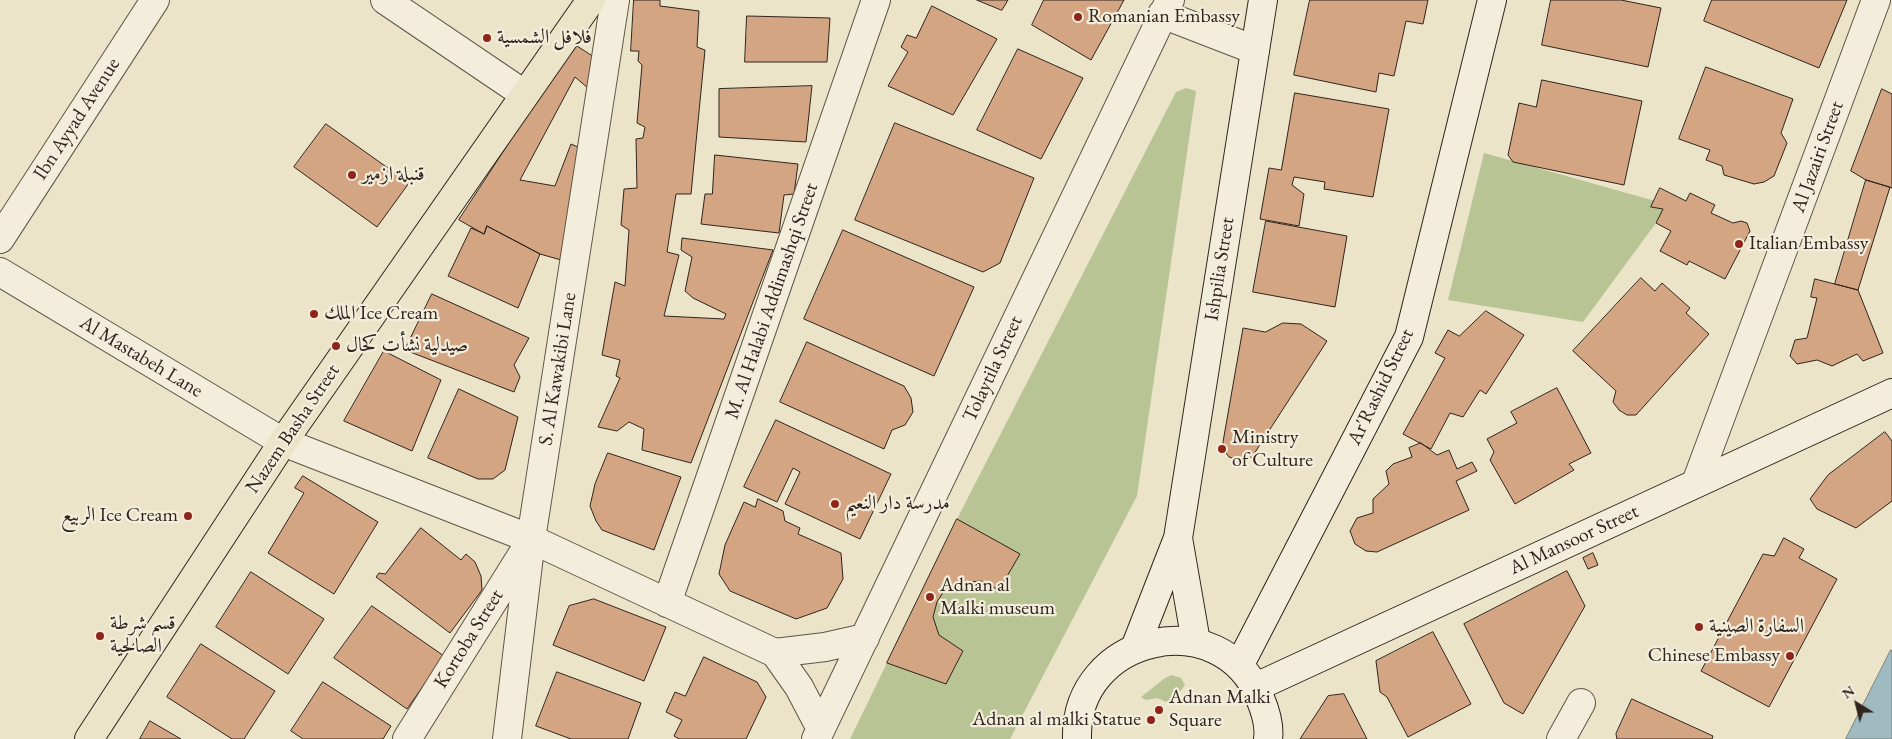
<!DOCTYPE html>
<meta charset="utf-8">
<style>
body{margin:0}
#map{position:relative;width:1892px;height:739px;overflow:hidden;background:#ece4c9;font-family:"EB Garamond",serif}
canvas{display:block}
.north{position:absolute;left:1832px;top:679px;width:50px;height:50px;-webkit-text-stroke:4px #f3eddc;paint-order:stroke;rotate:324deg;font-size:14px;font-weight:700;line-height:20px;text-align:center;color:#30241d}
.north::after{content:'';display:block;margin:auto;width:18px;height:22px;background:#30241d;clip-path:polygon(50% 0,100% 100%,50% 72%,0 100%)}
</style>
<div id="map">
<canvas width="1892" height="739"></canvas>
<div class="north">N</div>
</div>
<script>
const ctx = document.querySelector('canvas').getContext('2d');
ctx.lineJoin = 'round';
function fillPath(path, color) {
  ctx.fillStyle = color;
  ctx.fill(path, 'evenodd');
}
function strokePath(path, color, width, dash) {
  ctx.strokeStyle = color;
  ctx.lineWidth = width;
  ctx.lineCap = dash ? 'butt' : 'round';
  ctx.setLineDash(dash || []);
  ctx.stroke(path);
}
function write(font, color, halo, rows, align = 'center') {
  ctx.font = font + ' "EB Garamond",Amiri,serif';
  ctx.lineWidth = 4.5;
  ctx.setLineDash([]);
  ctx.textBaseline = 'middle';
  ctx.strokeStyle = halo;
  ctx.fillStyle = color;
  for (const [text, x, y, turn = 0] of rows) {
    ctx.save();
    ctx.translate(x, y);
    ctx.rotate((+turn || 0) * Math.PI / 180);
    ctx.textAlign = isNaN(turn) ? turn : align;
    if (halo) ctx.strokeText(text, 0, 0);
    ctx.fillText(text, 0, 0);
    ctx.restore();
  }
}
const green = new Path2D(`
 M1186 88 1196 91 1137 496 1010 739H850L957 519 1176 92Z
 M1484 153 1666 204 1656 223 1583 322 1448 300Z
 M1172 675 1181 678 1185 685 1171 704 1157 698 1146 700 1141 697 1165 678Z`);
const water = new Path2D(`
 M1891 650 1892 651V739H1846Z`);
const building = new Path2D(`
 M634 0H660V6L699 11 697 47 705 50 691 194H676L667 252 679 255 664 316 724 319 726 314 693 298 685 291 692 257 681 250 682 238 773 250 691 463 642 450 644 429 629 422 617 431 598 427 620 378 616 376 620 360 602 355 615 282 625 286 629 230 621 225 624 189 637 188 636 139 643 138 645 127 637 123 642 65 638 61 639 51H631Z
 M977 0H1008L1002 10Z
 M1044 0H1124L1091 60 1032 25Z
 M1310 0H1428L1423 24 1406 21 1394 76 1379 73 1376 92 1294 75Z
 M1551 0H1621L1661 8 1648 67 1542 45Z
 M1712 0H1847L1819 68 1704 21Z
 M932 6 997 39 953 115 888 86 908 52 901 47 907 35 916 38Z
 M747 16 830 18 827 62H745Z
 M574 44 597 59 588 88 575 77 520 180 555 186 571 144 587 151 568 262 540 254 487 226 484 234 459 220Z
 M1018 49 1083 78 1041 159 977 130Z
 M1706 67 1793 99 1781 133 1787 143 1774 176 1764 182 1754 184 1724 175 1722 166 1706 160 1710 150 1679 139Z
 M1542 80 1642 101 1624 185 1513 162 1508 155 1519 103 1536 107Z
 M812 86 806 142 719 137V89Z
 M1882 89 1892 94V188L1866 180 1851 171Z
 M1295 93 1389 109 1373 197 1324 189 1325 182 1294 177 1292 185 1304 194 1299 226 1260 219 1269 168 1281 170Z
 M895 123 1034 178 1000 263 983 272 855 220Z
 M326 124 409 183 377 227 294 167Z
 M715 155 798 164 794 194 784 195 779 233 701 224 705 194H712Z
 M1866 180 1890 187 1858 290 1835 284Z
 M1660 188 1686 201 1690 193 1715 205 1711 213 1733 223 1741 221 1747 223 1750 231 1725 279 1689 261 1687 265 1660 251 1671 231 1656 223 1663 209 1651 207Z
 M1266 221 1347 236 1335 307 1253 292Z
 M487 226 540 254 518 308 448 276 471 228 484 234Z
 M843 230 974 287 934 376 804 319Z
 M1641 278 1655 291 1662 283 1690 308 1686 313 1709 334 1636 415H1627L1619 410 1613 402 1616 391 1573 351Z
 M1815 279 1858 290 1883 353 1863 361 1857 354 1832 366 1817 360 1797 364 1790 356 1795 340 1807 338 1817 298 1811 297Z
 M432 294 529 338 514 365 520 377 514 392 405 350Z
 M1486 311 1524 335 1486 394 1480 390 1463 417 1450 413 1431 449 1403 434 1445 358 1435 353 1448 330 1459 336Z
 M1283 323 1301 324 1327 341 1252 457 1241 461 1229 457 1224 450 1223 442 1243 328 1265 332Z
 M807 342 904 386 911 398 913 412 905 425 892 430 884 449 780 402Z
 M384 351 441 380 412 451 344 421Z
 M1557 388 1591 453 1569 464 1574 470 1515 504 1490 460 1494 452 1487 439 1517 423 1511 412Z
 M459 389 518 417 505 470 493 479H478L428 458Z
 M776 420 891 474 860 539 785 504 800 472 793 468 777 502 744 487Z
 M1885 432 1892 441V501L1856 528 1817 509 1810 499 1828 475Z
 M1421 443 1437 455 1449 450 1457 469 1472 462 1477 471 1456 481 1469 510 1377 552 1366 551 1355 544 1350 531 1357 518 1373 513V499L1389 484 1386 471 1393 464 1412 457 1409 448Z
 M608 453 681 477 654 550 602 530 596 521 590 506 595 484Z
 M303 476 378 522 334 594 268 553 304 493 295 488Z
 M758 499 783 511 785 521 800 528 798 534 841 553 843 579 827 608 796 619 730 591 719 574 725 545 744 502 755 507Z
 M957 519 1020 554 999 590 981 581 957 583 944 591 937 602 933 617 939 635 963 651 946 684 887 663Z
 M421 528 461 560 466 554 475 562 481 576 482 590 450 633 376 577 379 573 385 574Z
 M1784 538 1804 549 1799 558 1837 579 1769 707 1701 671 1763 554 1774 556Z
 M1593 553 1598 565 1588 569 1583 558Z
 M1567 571 1585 606 1523 714 1504 703 1464 624Z
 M251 572 324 619 288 674 216 627Z
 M594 599 666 627 644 681 553 645 569 606Z
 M372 606 444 656 407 709 334 658Z
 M1433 632 1471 704 1408 737 1387 697 1380 692 1376 661Z
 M201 644 275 691 244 739H232L167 697Z
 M704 657 757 682 766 697 746 739H679L674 736 682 720 666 712 675 692 685 696Z
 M557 672 641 703 628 739H571L536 726Z
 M323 682 391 726 383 739H303L291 731Z
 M1344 694 1367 739H1300L1328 696Z
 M1632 699 1713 736 1712 739H1617L1616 734Z
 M150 721 181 739H140Z`);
const minor = new Path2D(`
 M385 0 524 94
 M1162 14 1255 50
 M0 239 155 0
 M0 272 283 442 531 539 775 653 799 687 821 729
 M1696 483 1876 0
 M667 603 876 0
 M775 653 825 647 865 638
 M407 739 527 547
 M507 739 531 539 615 0
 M816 739 1170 0
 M1561 739 1581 703`);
const secondary = new Path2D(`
 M1178 538 1196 642
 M1135 648 1178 538 1263 0
 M1239 666 1409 337 1492 0
 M1256 687 1892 393
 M1077 739C1074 635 1221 602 1260 698 1265 710 1270 726 1268 739`);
const primary = new Path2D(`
 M89 739 283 442 591 0`);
const markers = [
 [1078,17,5,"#8f2418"],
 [487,38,5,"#8f2418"],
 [352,175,5,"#8f2418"],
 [1739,244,5,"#8f2418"],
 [314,314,5,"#8f2418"],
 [336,346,5,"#8f2418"],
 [1222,449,5,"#8f2418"],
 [835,504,5,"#8f2418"],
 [188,516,5,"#8f2418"],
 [930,597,5,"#8f2418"],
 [1699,627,5,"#8f2418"],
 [100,636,5,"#8f2418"],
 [1790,656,5,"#8f2418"],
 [1159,710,5,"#8f2418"],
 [1151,720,5,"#8f2418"]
];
const poiNames = [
 ["Romanian Embassy",1088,17],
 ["فلافل الشمسية",497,38],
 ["قنبلة ازمير",362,175],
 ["Italian Embassy",1749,244],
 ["الملك Ice Cream",324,314],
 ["صيدلية نشأت كحال",346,346],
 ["Ministry",1232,438],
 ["of Culture",1232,461],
 ["مدرسة دار النعيم",845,504],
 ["الربيع Ice Cream",178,516,"right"],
 ["Adnan al",940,586],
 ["Malki museum",940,609],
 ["قسم شرطة",110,624],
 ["الصالحية",110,647],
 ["السفارة الصينية",1709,627],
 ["Chinese Embassy",1780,656,"right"],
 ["Adnan Malki",1169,698],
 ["Square",1169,721],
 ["Adnan al malki Statue",1141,720,"right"]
];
const streetNames = [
 ["Ibn Ayyad Avenue",77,119,-57],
 ["Al Jazairi Street",1818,157,-70],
 ["Ishpilia Street",1220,269,-81],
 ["M. Al Halabi Addimashqi Street",772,301,-71],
 ["Al Mastabeh Lane",141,357,31],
 ["S. Al Kawakibi Lane",558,369,-81],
 ["Tolaytila Street",993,369,-65],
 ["Ar'Rashid Street",1381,387,-64],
 ["Nazem Basha Street",293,429,-56],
 ["Al Mansoor Street",1574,540,-25],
 ["Kortoba Street",469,639,-58]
];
fillPath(green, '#b9c495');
fillPath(water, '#9fbbc1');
strokePath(water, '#737f7f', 1);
fillPath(building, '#d3a583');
strokePath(building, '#30241d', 1);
strokePath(minor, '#5f5448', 30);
strokePath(secondary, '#30241d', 30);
strokePath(primary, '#30241d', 30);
strokePath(minor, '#f3eddc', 28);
strokePath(secondary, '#f3eddc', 28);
strokePath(primary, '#ece4c9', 28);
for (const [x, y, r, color] of markers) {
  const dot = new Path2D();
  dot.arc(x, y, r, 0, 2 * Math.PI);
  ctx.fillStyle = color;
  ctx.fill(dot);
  strokePath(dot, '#f3eddc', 2);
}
write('20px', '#30241d', '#f3eddc', poiNames, 'left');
write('20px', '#30241d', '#f3eddc', streetNames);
</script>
